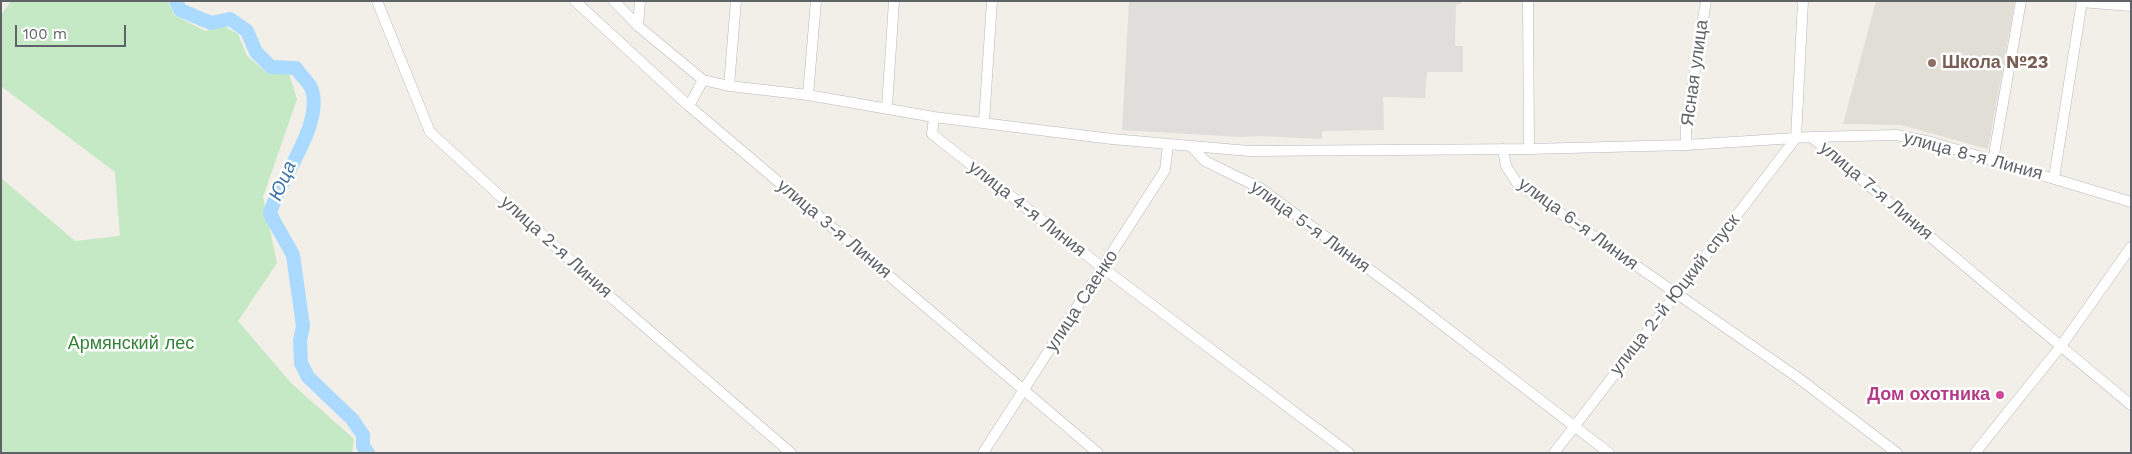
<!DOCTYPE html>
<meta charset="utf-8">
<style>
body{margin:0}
#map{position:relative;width:2132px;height:454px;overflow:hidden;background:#f1efe8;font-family:"Work Sans",sans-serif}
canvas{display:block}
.frame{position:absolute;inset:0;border:2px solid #5f6368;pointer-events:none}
.scale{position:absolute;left:15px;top:25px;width:111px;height:22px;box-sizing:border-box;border:2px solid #5f6368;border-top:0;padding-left:6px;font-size:15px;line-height:18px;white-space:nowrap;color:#5f6368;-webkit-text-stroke:4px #fff;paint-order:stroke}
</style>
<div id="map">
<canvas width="2132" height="454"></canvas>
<div class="frame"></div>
<div class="scale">100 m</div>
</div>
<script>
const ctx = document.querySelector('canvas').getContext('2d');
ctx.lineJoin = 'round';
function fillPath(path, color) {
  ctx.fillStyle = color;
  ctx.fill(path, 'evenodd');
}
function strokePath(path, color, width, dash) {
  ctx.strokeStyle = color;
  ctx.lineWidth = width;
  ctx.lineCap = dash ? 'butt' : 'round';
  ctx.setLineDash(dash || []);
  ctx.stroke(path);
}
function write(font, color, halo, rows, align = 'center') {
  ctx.font = font + ' "Work Sans",sans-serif';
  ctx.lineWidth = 5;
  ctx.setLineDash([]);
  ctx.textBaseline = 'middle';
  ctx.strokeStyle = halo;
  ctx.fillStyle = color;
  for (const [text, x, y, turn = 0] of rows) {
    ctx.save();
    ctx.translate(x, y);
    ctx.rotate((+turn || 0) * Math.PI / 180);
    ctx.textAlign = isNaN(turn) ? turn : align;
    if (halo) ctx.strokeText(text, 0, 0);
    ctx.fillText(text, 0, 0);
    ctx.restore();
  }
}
const industrial = new Path2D(`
 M1129 1H1461V4L1456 5 1455 46H1463V72H1427L1425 98 1383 97 1384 130 1322 131V139L1261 136 1239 137 1122 130Z`);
const education = new Path2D(`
 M1876 1H2015L1988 149 1901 125 1843 124Z`);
const green = new Path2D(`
 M11 1H168L174 15 205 31 225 27 238 34 247 56 267 73 289 74 297 99 263 197 277 263 238 321 291 383 354 439 352 453H1V178L75 241 120 236 115 172 1 86V15Z`);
const river = new Path2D(`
 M176 1 180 10 211 23 230 19 247 31 256 52 271 67 296 68C300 75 310 83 312 90 323 127 279 178 270 214L293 255 303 326 300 341 301 363 308 377 352 419 363 435V446L368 453`);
const minor = new Path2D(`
 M377 1 430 132 614 300 791 453
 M575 1 689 106 1098 453
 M614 1 638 26 703 80 729 86 808 95 934 117 1112 139 1249 151 1529 149 1686 145 1811 137 1896 135 1931 142 2131 202
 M1528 1 1529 149
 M2081 2 2131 6
 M638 26 640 1
 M729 86 736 1
 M808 95 816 1
 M689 106 703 80
 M887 107 894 1
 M934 117 932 134 1103 268 1349 453
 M984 122 992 1
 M1811 137 2131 405
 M1686 145V126L1706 1
 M1191 146 1205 161 1260 188 1404 295 1609 453
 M1503 149 1506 166 1517 183 1797 377 1897 453
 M1993 160 2021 1
 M2054 178 2082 1
 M983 453 1165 170 1168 145
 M1554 453 1796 138 1803 1
 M1975 453 2061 346 2131 247`);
const markers = [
 [1932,63,5,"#8d6e63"],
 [2000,395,5,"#d1479c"]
];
const educationNames = [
 ["Школа №23",1942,63]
];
const streetNames = [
 ["Ясная улица",1695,73,-82],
 ["улица 8-я Линия",1973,156,15],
 ["улица 7-я Линия",1876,191,40],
 ["улица 4-я Линия",1027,209,38],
 ["улица 6-я Линия",1578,224,36],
 ["улица 5-я Линия",1310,227,36],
 ["улица 3-я Линия",834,229,40],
 ["улица 2-я Линия",556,247,42],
 ["улица 2-й Юцкий спуск",1675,295,-52],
 ["улица Саенко",1082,301,-57]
];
const parkNames = [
 ["Армянский лес",131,344]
];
const hotelNames = [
 ["Дом охотника",1990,395]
];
const waterNames = [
 ["Юца",283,181,-67]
];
fillPath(industrial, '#e0deda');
fillPath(education, '#e1ded6');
fillPath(green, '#c5e8c5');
strokePath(river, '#aadaff', 14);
strokePath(minor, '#b5b8bc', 11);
strokePath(minor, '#fff', 10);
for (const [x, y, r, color] of markers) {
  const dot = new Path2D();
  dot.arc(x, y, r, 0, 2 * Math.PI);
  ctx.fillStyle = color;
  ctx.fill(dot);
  strokePath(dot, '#fff', 2);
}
write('bold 18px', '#785e54', '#fff', educationNames, 'left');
write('18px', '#5f6368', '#fff', streetNames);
write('18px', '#348238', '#fff', parkNames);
write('bold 18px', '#b23c85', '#fff', hotelNames, 'right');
write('italic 19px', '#4174aa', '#fff', waterNames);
</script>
